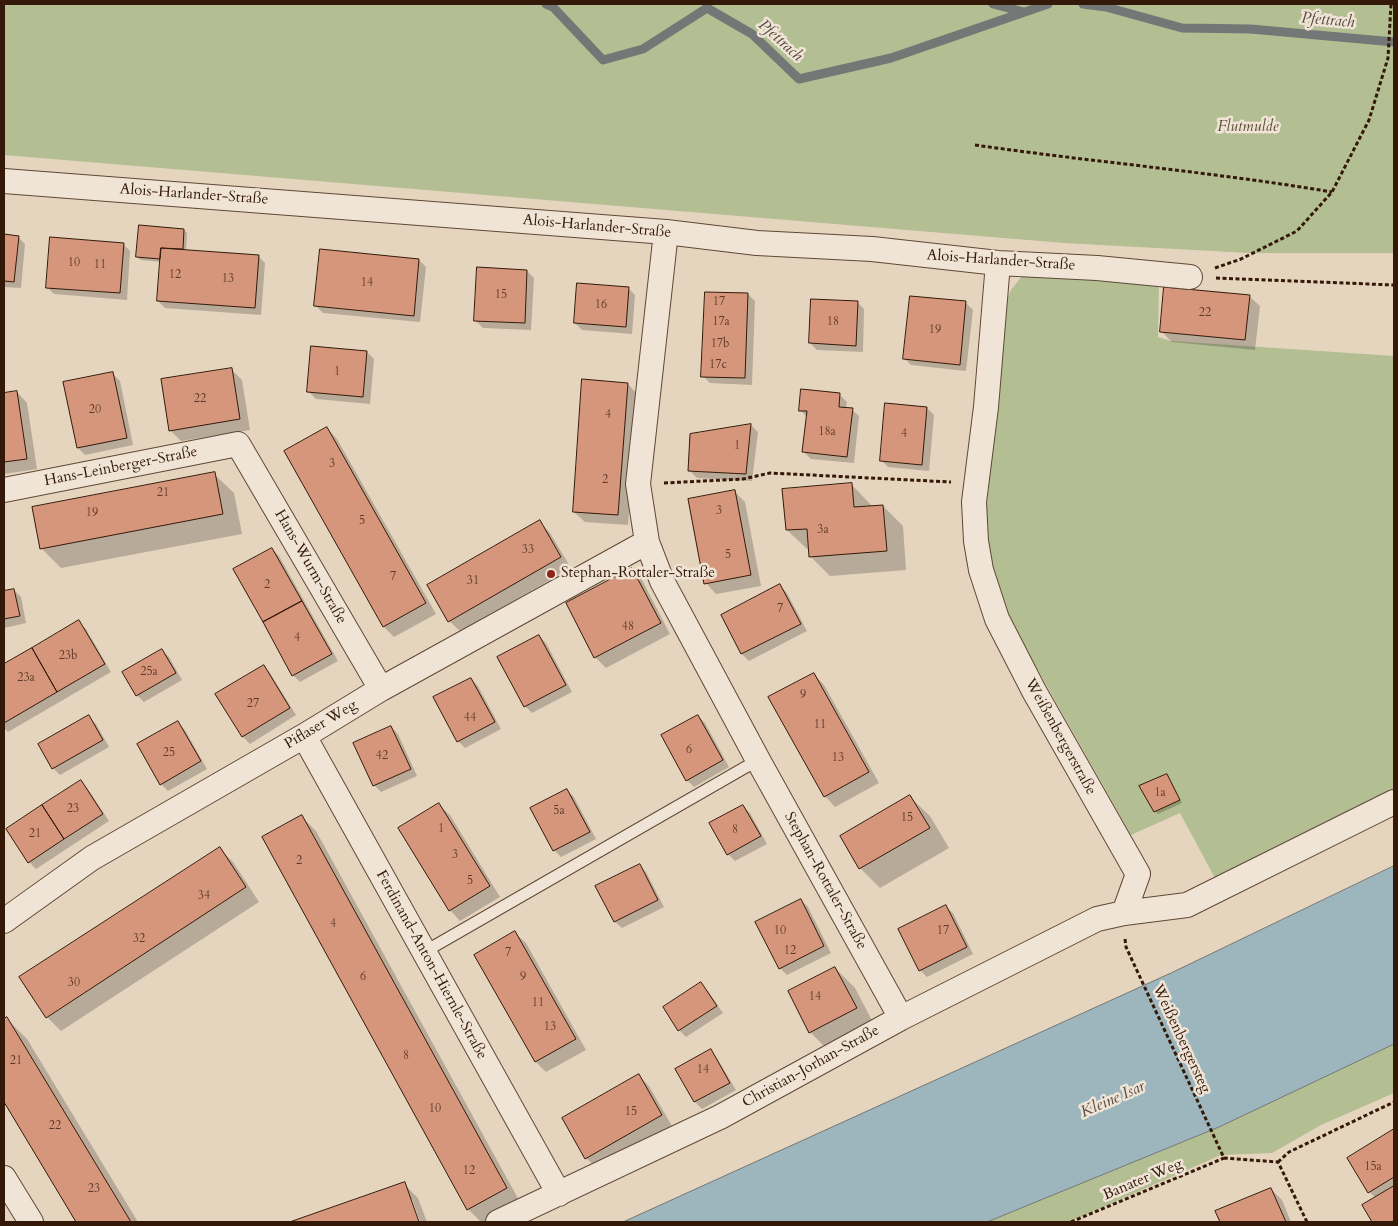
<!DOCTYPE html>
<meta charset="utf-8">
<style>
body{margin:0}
#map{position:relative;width:1398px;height:1226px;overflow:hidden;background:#e6d5be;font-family:Cardo,serif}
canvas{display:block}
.frame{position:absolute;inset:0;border:5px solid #341909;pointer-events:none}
</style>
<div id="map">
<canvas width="1398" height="1226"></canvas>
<div class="frame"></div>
</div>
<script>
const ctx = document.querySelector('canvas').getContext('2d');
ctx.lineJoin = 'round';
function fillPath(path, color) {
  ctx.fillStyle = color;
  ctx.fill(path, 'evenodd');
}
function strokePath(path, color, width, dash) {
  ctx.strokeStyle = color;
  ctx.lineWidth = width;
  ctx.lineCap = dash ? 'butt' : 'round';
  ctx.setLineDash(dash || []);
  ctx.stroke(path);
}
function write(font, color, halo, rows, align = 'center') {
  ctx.font = font + ' Cardo,serif';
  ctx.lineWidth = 5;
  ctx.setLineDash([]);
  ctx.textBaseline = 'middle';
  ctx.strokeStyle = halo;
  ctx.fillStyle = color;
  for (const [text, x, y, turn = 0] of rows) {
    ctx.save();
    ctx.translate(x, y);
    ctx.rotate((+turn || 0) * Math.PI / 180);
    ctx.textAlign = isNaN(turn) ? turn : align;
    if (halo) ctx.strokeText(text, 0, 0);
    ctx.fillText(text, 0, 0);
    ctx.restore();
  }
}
const green = new Path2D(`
 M4 4H1394V253H1249L1064 243 4 155Z
 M1022 276 1159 282 1158 337 1171 341 1394 356V791L1216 880 1180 813 1131 835 1013 626 991 579 986 547 987 505 1005 303 1011 290Z
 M1394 1044V1093L1321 1125 1272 1153 1221 1155 1069 1222H987L1219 1127Z`);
const water = new Path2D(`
 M1394 866V1044L1219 1127 987 1222H623L1171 973Z`);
const shadow = new Path2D(`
 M184 230 187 233 186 251 258 256 265 263 261 315 165 308 158 301 161 262 141 260 137 257Z
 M4 235 18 237 25 244 21 288 4 287Z
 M123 244 130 251 127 300 54 294 47 287Z
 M419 260 426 267 420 322 323 313 316 306Z
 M527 271 534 278 531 330 483 328 476 321Z
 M628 288 635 295 632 334 582 330 575 323Z
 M748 294 755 301 752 385 710 383 703 376Z
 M1249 296 1260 306 1255 350 1172 342 1162 332Z
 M857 302 864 309 863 352 817 350 810 343Z
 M966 303 973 310 966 371 911 365 904 358Z
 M367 352 374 359 370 404 316 399 309 392Z
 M231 369 242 380 250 430 181 441 170 430Z
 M113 374 120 381 133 445 85 455 78 448Z
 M628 384 638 395 628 525 585 522 574 512Z
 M17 392 27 403 37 469 4 474V394Z
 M840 395 847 402 846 409 852 410 859 416 854 463 811 459 804 452 808 418 800 410Z
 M927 408 934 415 929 471 888 467 881 460Z
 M751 425 758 432 752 481 697 478 690 471Z
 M327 428 337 439 436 614 394 637 384 627 285 451Z
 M214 474 234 493 242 534 61 568 41 548Z
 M852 485 871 505 872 507 883 506 903 526 906 570 830 576 810 556V549H807L787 530Z
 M735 492 745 502 761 586 716 594 706 583Z
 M540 522 550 533 571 568 460 631 449 621Z
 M272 549 279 556 338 661 300 682 293 675Z
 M632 570 642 580 670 634 606 668 595 657 567 604Z
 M780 586 787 593 807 631 749 661 742 654 722 615Z
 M14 590 21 597 26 623 4 628V593Z
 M79 622 86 629 111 672 8 732 4 728V666Z
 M539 636 546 643 572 692 532 713 525 706Z
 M162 650 169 657 182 680 144 702 137 695Z
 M264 666 270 673 296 715 250 744 243 737 217 694Z
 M814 674 824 685 879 783 835 807 825 796Z
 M471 679 478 686 501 729 465 748 458 741Z
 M698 716 705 723 729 767 694 787 687 780Z
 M89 717 96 724 109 747 60 775 53 768Z
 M178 723 185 730 207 769 168 791 161 784Z
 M391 727 398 734 417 776 381 792 374 785Z
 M1167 775 1182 803 1158 814 1155 811Z
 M81 782 88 789 109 821 36 869 29 862 8 829Z
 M567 790 574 797 596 839 561 857 554 850Z
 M910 797 930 816 949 848 880 888 860 868Z
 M439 805 450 815 500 897 460 921 450 910Z
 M743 806 750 813 767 844 735 861 728 854Z
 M302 817 316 831 520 1202 483 1222H481L468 1209Z
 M219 848 233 862 259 902 61 1031 47 1017Z
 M639 865 646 872 664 907 622 928 615 922Z
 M801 900 808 907 831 953 787 975 780 968Z
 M946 907 953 913 973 954 927 977 920 970 899 930Z
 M515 933 526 943 586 1050 546 1072 536 1062Z
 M835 968 855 988 876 1028 830 1052 810 1032Z
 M701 984 708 991 723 1013 686 1037 679 1030 664 1008Z
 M7 1019 27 1039 138 1222H78L4 1100V1021Z
 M710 1051 717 1058 736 1090 702 1109 695 1102 677 1069Z
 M639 1076 649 1086 672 1126 597 1168 586 1158Z
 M1394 1130V1222H1374L1363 1205 1376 1198 1369 1192 1348 1159Z
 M404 1184 418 1198 427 1222H420L412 1199H409L417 1222H293Z
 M1271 1189 1282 1200 1291 1222H1221L1217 1212Z`);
const stream = new Path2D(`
 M546 4 553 7 603 60 643 49 707 8 752 34 799 79 891 58 1048 4
 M993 4 1024 12
 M1083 4 1106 7 1182 28 1251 29 1394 42`);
const building = new Path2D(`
 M139 225 184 229 183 249 161 248 160 259 136 257Z
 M4 234 19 236 14 282 4 281Z
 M50 237 124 243 120 293 46 288Z
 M161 248 259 255 255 308 157 301Z
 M320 249 419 259 414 316 314 306Z
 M477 267 527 270 525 323 474 321Z
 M577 283 629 287 626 327 574 323Z
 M1164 287 1250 295 1245 340 1160 332Z
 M705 292 748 293 745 378 701 377Z
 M910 296 966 301 960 365 903 359Z
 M811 299 858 301 856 346 809 343Z
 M311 346 367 351 363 397 307 392Z
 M232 368 240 419 169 431 161 379Z
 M113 372 127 438 77 448 63 382Z
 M582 379 628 383 618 515 573 512Z
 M801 389 840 393 839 407 853 408 847 457 802 452 807 411H799Z
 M17 391 27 459 4 462V393Z
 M885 403 927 407 922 465 880 461Z
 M751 424 746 474 688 471 690 434Z
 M327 427 426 603 383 627 284 451Z
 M215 472 223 514 40 549 32 507Z
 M852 483 854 507 883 505 887 551 809 557 807 529 786 530 782 489Z
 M735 490 751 575 704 584 688 499Z
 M540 520 561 557 448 622 427 585Z
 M272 548 302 601 263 622 233 569Z
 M632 568 661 623 594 658 566 603Z
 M780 584 801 624 741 654 721 615Z
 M14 589 20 616 4 619V591Z
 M302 601 332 654 292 676 263 622Z
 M79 620 105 664 57 692 32 648Z
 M539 635 566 685 524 707 497 657Z
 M32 648 57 692 4 723V664Z
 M162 649 176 673 136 696 122 672Z
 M264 665 290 708 242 737 215 694Z
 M814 673 869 772 824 797 768 697Z
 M471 678 495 722 457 742 433 697Z
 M89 715 103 740 52 769 38 744Z
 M698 715 723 760 686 781 661 735Z
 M178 721 201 761 160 785 137 744Z
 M391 726 411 769 373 786 353 743Z
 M1167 774 1180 800 1154 812 1139 786Z
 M81 780 103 814 64 839 42 805Z
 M567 789 590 832 553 851 530 808Z
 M910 795 930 828 859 869 840 836Z
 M439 803 490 886 449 911 398 828Z
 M42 805 64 839 28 863 6 829Z
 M743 805 761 836 727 855 709 823Z
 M302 815 507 1188 467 1210 262 837Z
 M220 847 246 887 46 1018 19 977Z
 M640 864 658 900 614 922 595 886Z
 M801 899 824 946 779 969 755 922Z
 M946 905 967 947 919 971 898 929Z
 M515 931 576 1039 535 1062 474 955Z
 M835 967 857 1008 809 1033 788 991Z
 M701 982 717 1006 678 1031 663 1007Z
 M7 1017 131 1222H76L4 1102V1019Z
 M711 1049 730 1083 694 1102 675 1069Z
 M639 1074 662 1115 585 1159 562 1118Z
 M1394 1129V1177L1368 1193 1347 1158Z
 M405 1182 419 1222H290Z
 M1394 1186V1222H1372L1362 1205Z
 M1271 1188 1286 1222H1220L1215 1211Z`);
const path = new Path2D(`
 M975 145C1093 162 1213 172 1332 192
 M1215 268 1241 259 1297 231 1332 192 1369 120 1388 58 1391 4
 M1216 278 1394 285
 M664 483 743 479 770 473 951 482
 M1125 939 1126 947 1224 1158 1278 1162 1307 1222
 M1278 1162 1289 1152 1394 1102
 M1071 1222 1224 1158`);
const service = new Path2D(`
 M424 952 758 760`);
const minor = new Path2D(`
 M4 181 666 232 757 243 872 249 998 263 1097 268 1190 277
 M666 232 638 484 647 542 662 581 758 760 901 1018
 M998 263 986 407 974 502 976 541 981 570 997 619 1034 691 1138 874 1124 913
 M4 490 238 444 381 689
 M304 736 559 1194
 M4 921 92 858 304 736 381 689 647 542
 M4 1178 31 1222
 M498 1222 720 1117 901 1018 1097 919 1124 913 1187 905 1394 802`);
const markers = [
 [551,574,5,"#8f2418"]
];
const numberNames = [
 ["10",74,263],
 ["11",100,265],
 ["12",175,275],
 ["13",228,279],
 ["14",367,283],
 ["15",501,295],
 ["17",719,302],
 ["16",601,305],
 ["22",1205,313],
 ["17a",721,322],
 ["18",833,322],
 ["19",935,330],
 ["17b",720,344],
 ["17c",718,365],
 ["1",337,372],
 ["22",200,399],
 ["20",95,410],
 ["4",608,415],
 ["18a",827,432],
 ["4",904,434],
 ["1",737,446],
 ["3",332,464],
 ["2",605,480],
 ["21",163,493],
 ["3",719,511],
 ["19",92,513],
 ["5",362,521],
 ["3a",823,530],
 ["33",528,550],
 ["5",728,555],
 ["7",393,577],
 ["31",473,581],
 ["2",267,585],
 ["7",780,609],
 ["48",628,627],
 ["4",297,638],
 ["23b",68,656],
 ["25a",149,672],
 ["23a",26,678],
 ["9",803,695],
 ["27",253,704],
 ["44",470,718],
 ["11",820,725],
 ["6",689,750],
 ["25",169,753],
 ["42",382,756],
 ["13",838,758],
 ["1a",1160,793],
 ["23",73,809],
 ["5a",559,811],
 ["15",907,818],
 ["1",441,829],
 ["8",735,830],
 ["21",35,834],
 ["3",455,855],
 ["2",299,861],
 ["5",470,881],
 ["34",204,896],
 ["4",333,924],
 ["10",780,931],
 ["17",943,931],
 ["32",139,939],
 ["12",790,951],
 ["7",508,953],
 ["6",363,977],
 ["9",523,977],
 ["30",74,983],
 ["14",815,997],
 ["11",538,1003],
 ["13",550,1027],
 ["8",406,1056],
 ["21",16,1061],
 ["14",703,1070],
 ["10",435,1109],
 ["15",631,1112],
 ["22",55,1126],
 ["15a",1373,1167],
 ["12",469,1171],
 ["23",94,1189]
];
const parkNames = [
 ["Flutmulde",1248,128]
];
const streetNames = [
 ["Alois-Harlander-Straße",194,195,4],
 ["Alois-Harlander-Straße",597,227,5],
 ["Alois-Harlander-Straße",1001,261,4],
 ["Hans-Leinberger-Straße",121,467,-11],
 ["Hans-Wurm-Straße",310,567,60],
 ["Piflaser Weg",321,725,-31],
 ["Weißenbergerstraße",1060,737,61],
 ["Stephan-Rottaler-Straße",825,881,61],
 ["Ferdinand-Anton-Hiernle-Straße",431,965,61],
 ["Weißenbergersteg",1181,1039,65],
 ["Christian-Jorhan-Straße",811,1067,-29],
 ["Banater Weg",1143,1180,-23]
];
const poiNames = [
 ["Stephan-Rottaler-Straße",561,574]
];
const waterNames = [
 ["Pfettrach",1328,21,5],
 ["Pfettrach",780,41,42],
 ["Kleine Isar",1113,1100,-24]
];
fillPath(green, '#b3be93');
fillPath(water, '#9db5bd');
strokePath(water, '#737775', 1);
fillPath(shadow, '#0003');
strokePath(stream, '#737775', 9);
fillPath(building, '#d5967c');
strokePath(building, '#341909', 1);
strokePath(service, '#604836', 13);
strokePath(minor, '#604836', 26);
strokePath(path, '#341909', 3, [4, 2.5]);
strokePath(service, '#efe4d5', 11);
strokePath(minor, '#efe4d5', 24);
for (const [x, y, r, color] of markers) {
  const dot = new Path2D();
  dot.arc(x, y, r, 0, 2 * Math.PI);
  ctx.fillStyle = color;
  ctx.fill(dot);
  strokePath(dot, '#efe4d5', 2);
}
write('12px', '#5c3826', null, numberNames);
write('italic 15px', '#5a4b32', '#efe4d5', parkNames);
write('15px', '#341909', '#efe4d5', streetNames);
write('15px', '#341909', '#efe4d5', poiNames, 'left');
write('italic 16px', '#54483f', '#efe4d5', waterNames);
</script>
